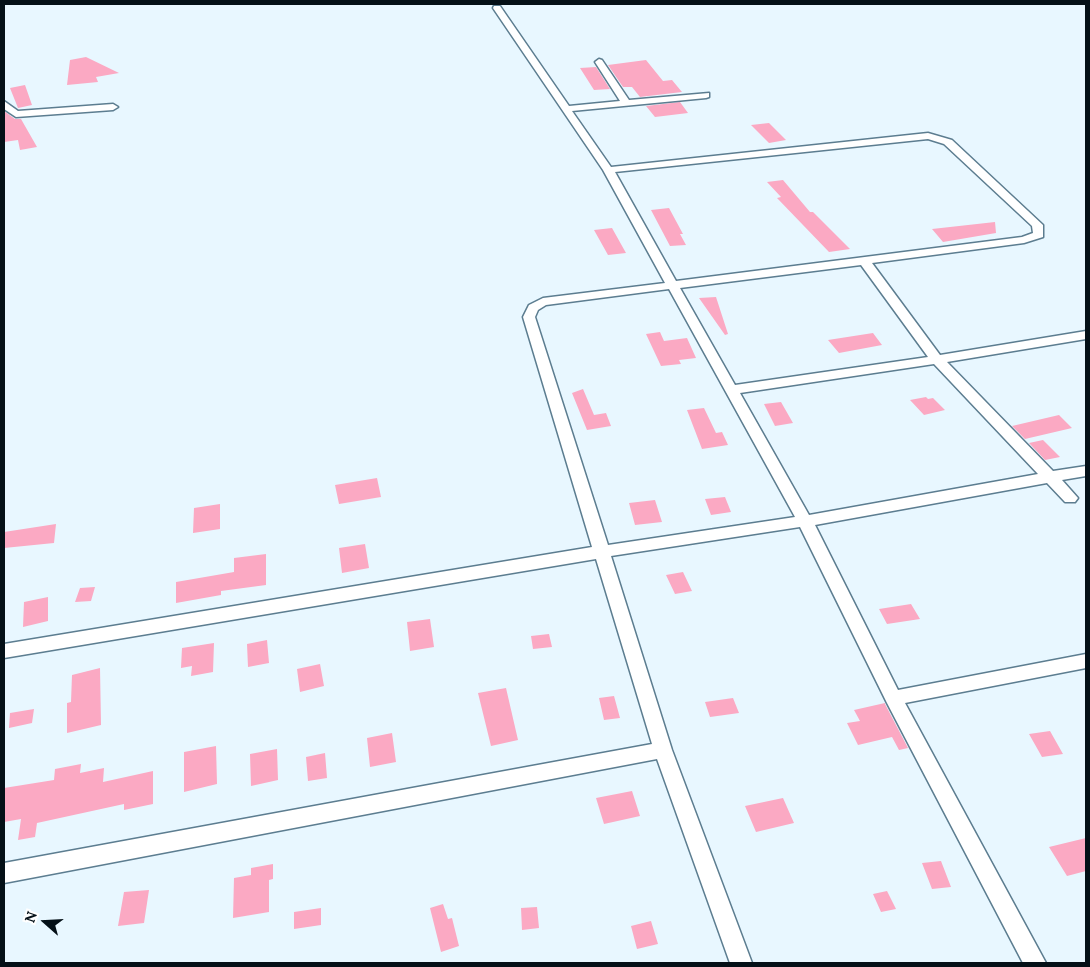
<!DOCTYPE html>
<style>
body{margin:0}
#map{position:relative;width:1090px;height:967px;overflow:hidden;background:#e8f7ff;font-family:Lora,serif}
canvas{display:block}
.frame{position:absolute;inset:0;border:5px solid #041017;pointer-events:none}
.north{position:absolute;left:20px;top:897px;width:50px;height:50px;-webkit-text-stroke:4px #fff;paint-order:stroke;rotate:289deg;font-size:14px;font-weight:700;line-height:20px;text-align:center;color:#041017}
.north::after{content:'';display:block;margin:auto;width:18px;height:22px;background:#041017;clip-path:polygon(50% 0,100% 100%,50% 72%,0 100%)}
</style>
<div id="map">
<canvas width="1090" height="967"></canvas>
<div class="frame"></div>
<div class="north">N</div>
</div>
<script>
const ctx = document.querySelector('canvas').getContext('2d');
ctx.lineJoin = 'round';
function fillPath(path, color) {
  ctx.fillStyle = color;
  ctx.fill(path, 'evenodd');
}
function strokePath(path, color, width, dash) {
  ctx.strokeStyle = color;
  ctx.lineWidth = width;
  ctx.lineCap = dash ? 'butt' : 'round';
  ctx.setLineDash(dash || []);
  ctx.stroke(path);
}
const building = new Path2D(`
 M86 57 119 73 96 77 98 82 67 85 70 60Z
 M646 60 663 81 672 80 682 92 640 97 632 87H623L608 65Z
 M596 67 610 89 594 90 580 68Z
 M25 85 32 105 18 108 10 88Z
 M680 102 688 113 655 117 646 106Z
 M4 111 15 119H21L37 147 20 150 18 140 4 142Z
 M769 123 786 140 769 143 751 125Z
 M783 180 810 212H813L850 249 829 252 777 198 781 197 767 182Z
 M669 208 683 234H680L686 245 670 246 651 210Z
 M995 222 996 233 943 242 932 229Z
 M612 228 626 253 608 255 594 230Z
 M716 297 728 334 725 335 699 298Z
 M660 332 664 341 687 338 696 358 679 360 681 364 661 366 646 334Z
 M873 333 882 345 839 353 828 340Z
 M583 389 594 415 606 413 611 426 587 430 572 393Z
 M926 397 928 399 933 398 945 410 924 415 910 400Z
 M781 402 793 423 775 426 764 404Z
 M704 408 716 433 722 432 728 445 702 449 687 410Z
 M1059 415 1072 428 1025 439 1012 426Z
 M1043 440 1060 457 1045 460 1029 443Z
 M377 478 381 497 339 504 335 485Z
 M725 497 731 512 711 515 705 499Z
 M655 500 662 522 635 525 629 503Z
 M220 504V529L193 533 194 508Z
 M56 524 54 543 4 548V532Z
 M365 544 369 568 342 573 339 548Z
 M266 554V585L221 591V595L176 603V582L234 572V558Z
 M683 572 692 591 675 594 666 575Z
 M95 587 91 601 75 602 80 588Z
 M48 597V621L23 627 24 602Z
 M911 604 920 619 887 624 879 609Z
 M430 619 434 647 410 651 407 622Z
 M549 634 552 647 533 649 531 636Z
 M267 640 269 663 248 667 247 644Z
 M214 643 213 672 191 676 192 666 181 668 182 648Z
 M320 664 324 686 300 692 297 669Z
 M100 668 101 725 67 733V703L71 702 72 675Z
 M506 688 518 740 491 746 478 693Z
 M614 696 620 718 604 720 599 698Z
 M733 698 739 713 710 717 705 702Z
 M885 703V704L908 748 899 750 892 737 858 745 847 723 860 721 854 710Z
 M34 709 32 723 9 728 10 713Z
 M1050 731 1063 754 1042 757 1029 734Z
 M392 733 396 762 370 767 367 738Z
 M216 746 217 784 184 792V752Z
 M277 749 278 780 251 786 250 754Z
 M325 753 327 778 308 781 306 757Z
 M81 764 80 773 104 768 103 782 153 771V804L124 810V804L37 823 35 837 18 840 21 819 4 822V788L54 780 55 769Z
 M632 791 640 816 604 824 596 798Z
 M783 798 794 823 756 832 745 806Z
 M1086 838V871L1067 876 1049 847Z
 M941 861 951 887 932 889 922 863Z
 M273 864V879L269 880V912L233 918 234 878 251 875V868Z
 M149 890 144 923 118 926 124 892Z
 M887 891 896 909 881 912 873 894Z
 M443 904 448 919 452 918 459 946 441 952 430 908Z
 M537 907 539 928 522 930 521 908Z
 M321 908V925L294 929V912Z
 M651 921 658 944 637 949 631 926Z`);
const street = new Path2D(`
 M494 6H500L569 106 620 101 595 62 599 59 602 60 629 100 709 93V97L706 98 572 111 611 167 928 133 952 140 1043 225V237L1024 243 872 263 940 355 1086 331V339L947 362 1053 471 1086 466V476L1062 480 1078 498 1075 502H1065L1047 483 815 525 898 690 1086 654V668L905 703 1046 963H1023L887 703 800 527 611 556 672 750 752 963H730L657 759 4 883V863L652 744 596 559 4 658V644L592 547 523 317 529 305 543 298 665 283 603 170 493 8ZM928 139 944 144 1032 226 1033 233 1022 237 676 281 615 172ZM861 265 928 357 735 385 680 288ZM669 289 795 517 608 545 535 317 538 310 546 305ZM934 364 1038 474 809 515 740 393Z
 M4 101 18 111 113 104 118 107 113 110 16 117 4 109Z`);
fillPath(building, '#fba9c3');
strokePath(street, '#5c7d90', 3);
fillPath(street, '#fff');
</script>
